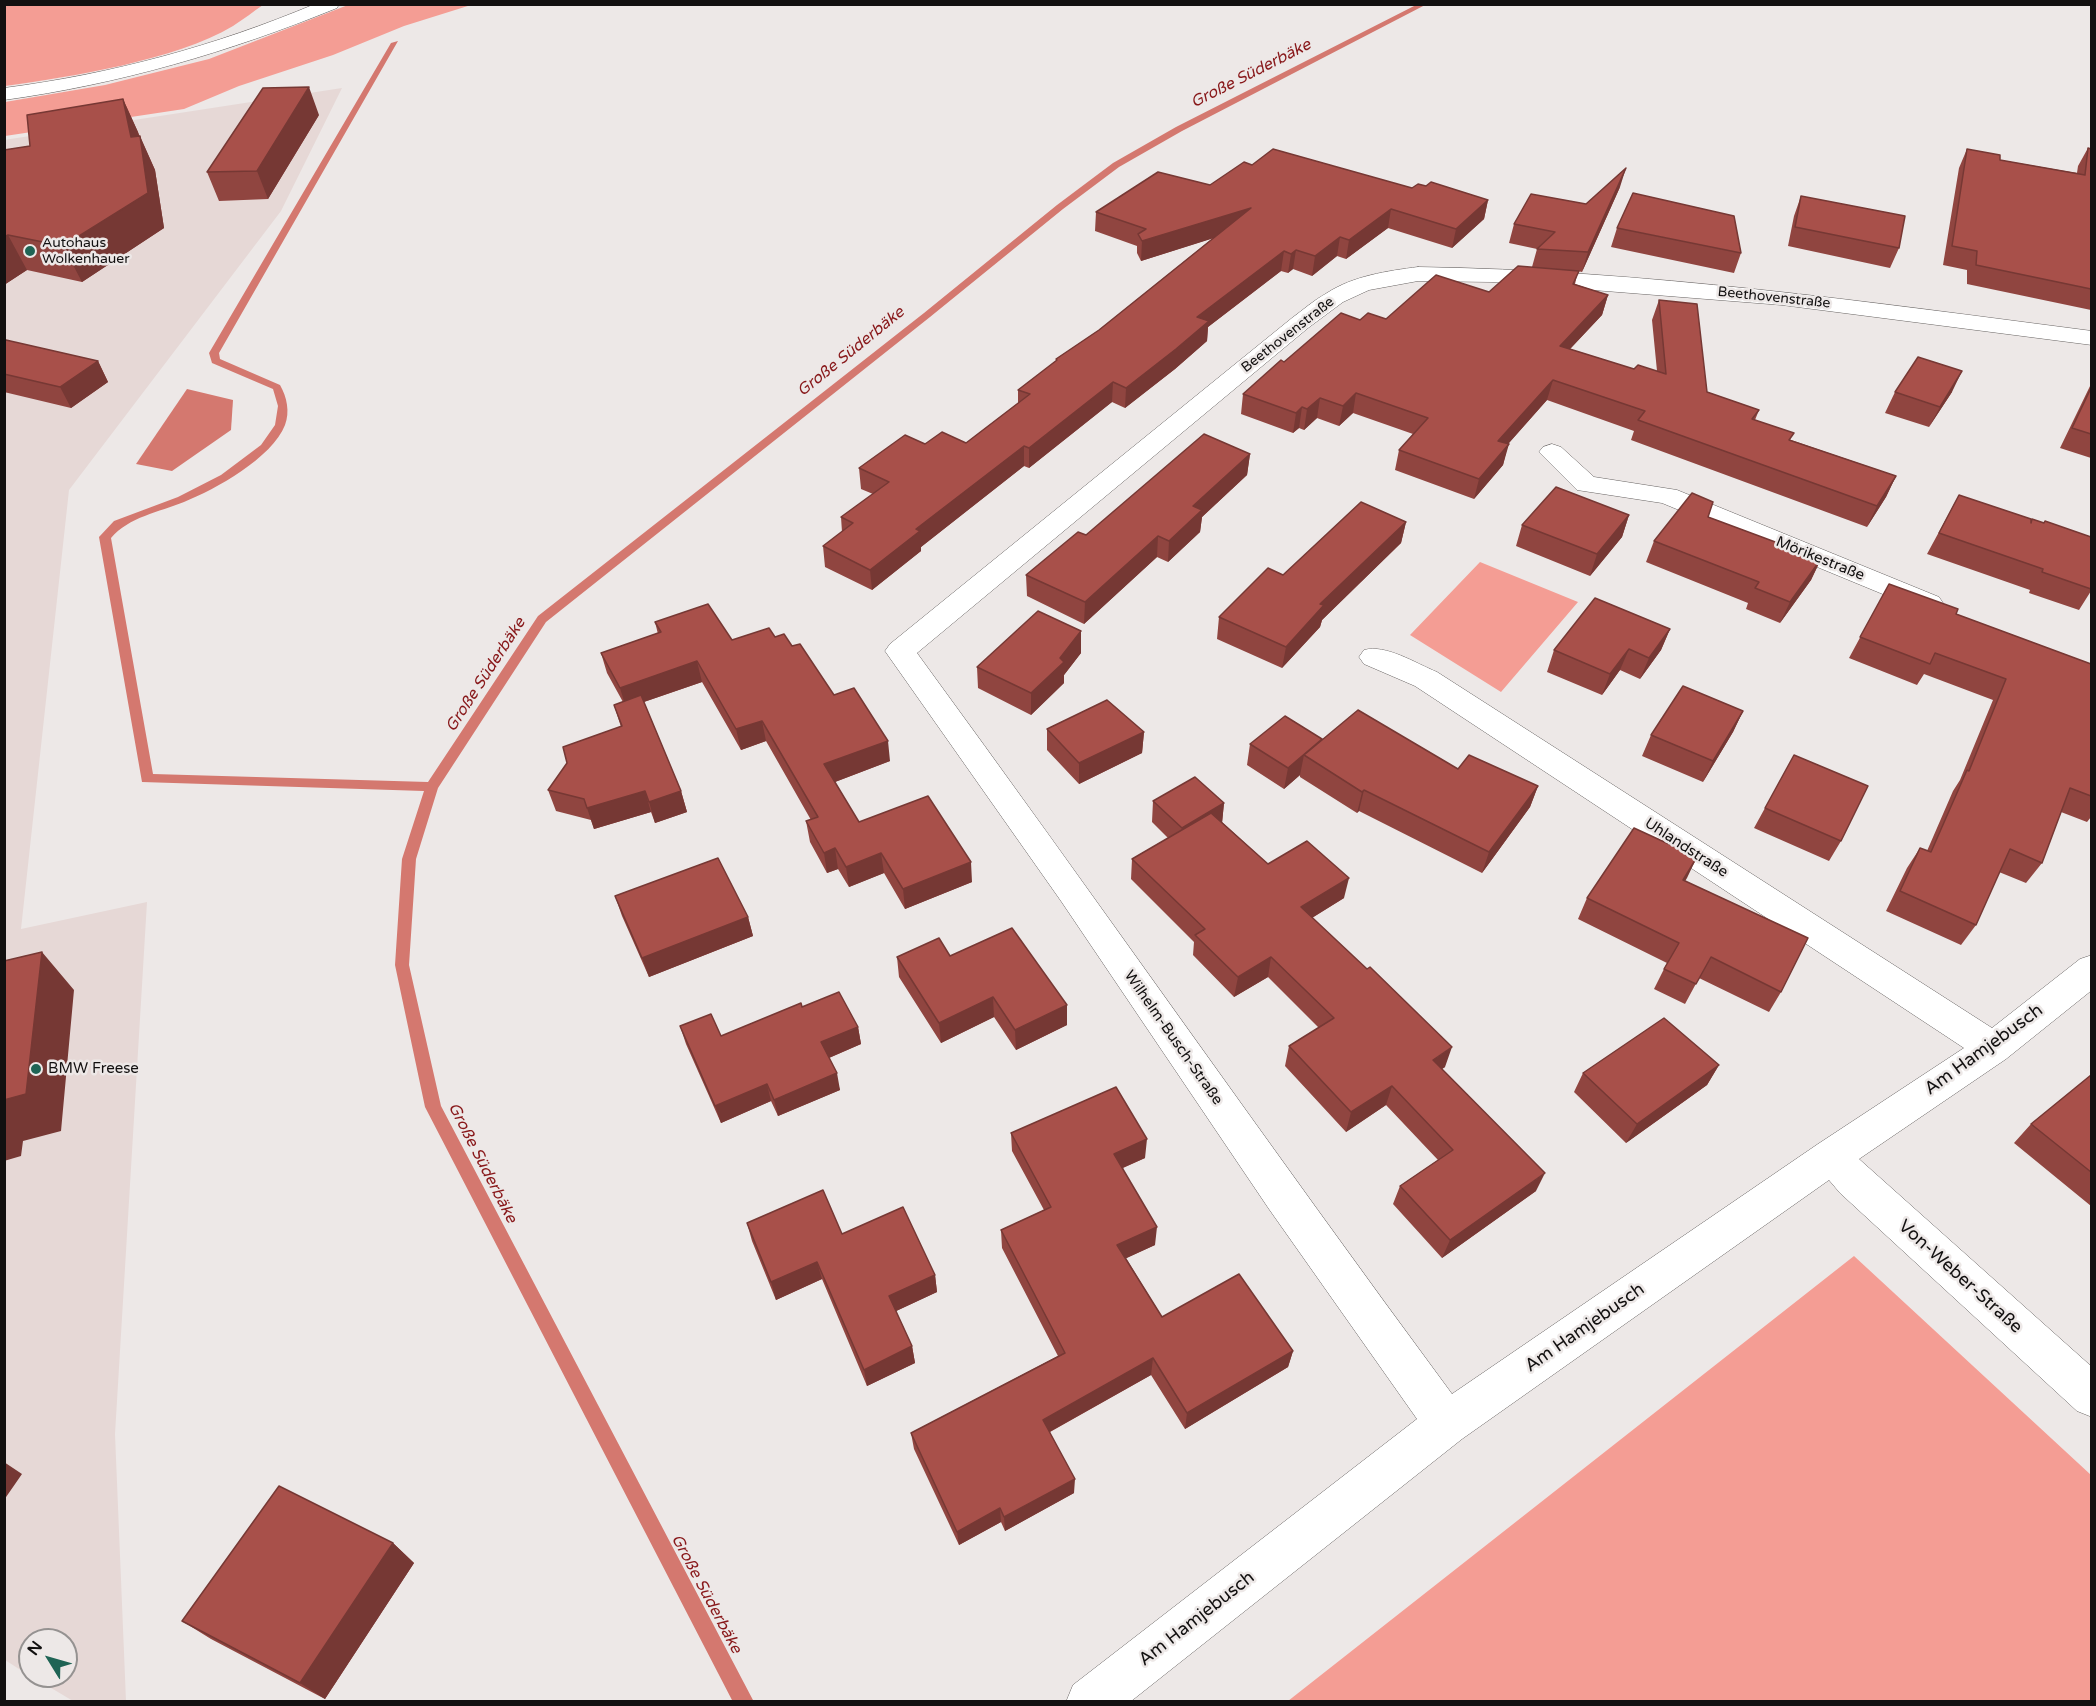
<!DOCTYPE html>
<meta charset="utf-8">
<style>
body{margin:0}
#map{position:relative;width:2096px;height:1706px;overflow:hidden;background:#ede8e7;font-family:"Varela Round",sans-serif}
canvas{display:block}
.frame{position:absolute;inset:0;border:6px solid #121010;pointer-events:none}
.north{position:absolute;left:18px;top:1628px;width:60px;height:60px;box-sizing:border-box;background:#ede8e7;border:2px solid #959291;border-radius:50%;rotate:307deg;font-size:16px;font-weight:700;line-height:24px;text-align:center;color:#121010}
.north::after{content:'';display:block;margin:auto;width:21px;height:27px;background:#1f6455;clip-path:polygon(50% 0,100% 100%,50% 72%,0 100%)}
</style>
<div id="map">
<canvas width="2096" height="1706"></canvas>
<div class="frame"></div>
<div class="north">N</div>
</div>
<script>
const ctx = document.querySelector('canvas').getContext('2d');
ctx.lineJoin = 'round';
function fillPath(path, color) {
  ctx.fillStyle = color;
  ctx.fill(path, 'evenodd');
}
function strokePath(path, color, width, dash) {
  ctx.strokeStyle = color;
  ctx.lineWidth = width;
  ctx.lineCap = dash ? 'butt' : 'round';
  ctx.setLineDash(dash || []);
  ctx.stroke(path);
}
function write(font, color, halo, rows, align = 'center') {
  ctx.font = font + ' "Varela Round",sans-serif';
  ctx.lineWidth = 5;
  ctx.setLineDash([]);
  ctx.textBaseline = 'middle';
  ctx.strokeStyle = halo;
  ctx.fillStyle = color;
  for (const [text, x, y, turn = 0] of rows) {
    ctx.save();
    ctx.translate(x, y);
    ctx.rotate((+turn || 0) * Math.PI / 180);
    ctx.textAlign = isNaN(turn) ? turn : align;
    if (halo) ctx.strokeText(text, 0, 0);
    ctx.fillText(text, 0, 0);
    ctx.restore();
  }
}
const built = new Path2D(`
 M342 88 281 211 69 490 21 929 147 902 115 1434 126 1701H73L31 1676H66V1640H30V1676L5 1660 4 140Z`);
const green = new Path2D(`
 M4 5 5 4 263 5C254 11 244 19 233 26 176 60 71 77 5 86Z
 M348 5H471L404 26 333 55 239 86 184 109 5 136V102L105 85 209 59Z
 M1480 562 1578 602 1501 692 1410 635Z
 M1854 1256 2091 1475V1701H1288Z`);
const water = new Path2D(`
 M187 389 233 400 231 430 172 471 136 464Z`);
const stream = new Path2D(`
 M1418 4H1427L1182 131 1119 167 1063 209 930 317 546 622 438 788 416 859 409 965 441 1106 754 1702H733L425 1107 395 965 402 859 424 791 142 782 99 537 114 521 178 497 221 475 261 445 275 425 278 406 273 389 212 363 209 353 391 43 398 41 219 353 220 359 280 385C287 397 290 412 285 425 272 458 216 489 184 502 159 512 129 517 111 538L153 774 428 782 538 616 924 313 1057 205 1113 163 1176 127Z`);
const street = new Path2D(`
 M1418 267C1644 270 1868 302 2092 331V345L1782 305 1492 282 1418 281 1369 290 1343 302 1308 328 917 653C1097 899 1271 1149 1452 1394L1818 1144 1964 1048 1415 686 1364 664 1359 657 1364 650C1386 644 1415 663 1437 672L1992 1028 2080 959 2092 955V990L2006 1059 1859 1159 2092 1367V1417L2077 1411 1840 1193 1829 1180 1462 1439 1130 1702H1066L1073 1685 1417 1419 1269 1209 1061 901 885 651 890 644 1292 318C1303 310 1314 300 1327 293 1353 276 1387 271 1418 267Z
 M1552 444 1561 447 1594 477 1677 490 1939 597 1943 603 1939 609 1929 612 1919 609 1662 503 1577 490 1539 452 1543 447Z`);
const highway = new Path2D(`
 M315 4H339L337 8C229 52 120 84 4 100V88C112 74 215 46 315 4Z`);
const wall = new Path2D(`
 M123 99 155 170 164 228 82 282 27 270 4 285V150L30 146Z
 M319 115 268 199 219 201 207 172Z
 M2088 148 2091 149V310L1967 284V270L1943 265 1959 168 1967 149 2000 160 2077 173 2078 166Z
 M1252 165 1412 188 1426 186 1488 200 1484 219 1452 248 1388 228 1346 259 1337 256 1312 276 1293 269 1288 273 1281 271 1208 327 1207 341 1175 369 1125 408 1112 402 1029 468 1024 466 921 547V551L872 590 825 567 823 546 842 532 841 517 873 494 861 489 859 468 925 444 966 443 1018 403V390L1056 361V359L1099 330 1213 238 1141 261 1137 253V246L1095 231 1096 212 1210 185Z
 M1620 187 1582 272 1578 271 1575 284 1608 295 1602 315 1570 349 1634 369 1657 371 1652 320 1659 300 1707 392 1759 410 1755 420 1791 440 1896 476 1886 497 1867 527 1631 440 1634 431 1547 400 1508 444 1503 465 1474 499 1395 470 1399 450 1413 434 1353 413 1339 426 1317 418 1304 430 1299 428 1293 433 1241 414 1243 394 1284 362 1360 320 1386 319 1489 292 1532 267 1537 249 1509 243 1514 224 1586 204Z
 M1801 196 1899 248 1890 268 1788 246 1794 216Z
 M1617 228 1741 253 1734 273 1611 247Z
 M4 341 98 361 108 382 71 408 4 392Z
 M2091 384V458L2060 448Z
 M1895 392H1952L1929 427 1885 413Z
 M1250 454 1247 475 1202 517 1200 532 1168 562 1157 557 1084 624 1027 596 1026 575 1086 535Z
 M1959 495 2031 522 2091 537V591L2079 610 2029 593 2030 590 1927 554Z
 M1629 515 1622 537 1590 576 1516 546 1522 525Z
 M1708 517 1821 559 1811 580 1780 623 1746 609 1748 603 1646 562 1654 541Z
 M1406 522 1401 543 1322 620 1320 627 1282 668 1217 639 1219 617 1283 575Z
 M1889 584 1956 614 2091 664V817L2087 822 2061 812 2042 863 2026 883 1999 872 1976 925 1961 945 1886 911 1907 868 1920 848 1927 851 1953 791 1960 780 1993 700 1924 674 1917 685 1849 658Z
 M655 622 732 640 775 637 792 646 890 761 835 782 859 822 972 882 905 909 884 873 849 887 838 869 827 873 810 842 806 821 811 820 766 741 741 750 702 682 644 702 681 791 687 812 655 823 651 812 594 829 591 820 556 811 548 790 621 727 614 705 623 702 607 673 601 653 658 634Z
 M1670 629 1661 650 1640 679 1620 670 1602 695 1547 672 1554 650Z
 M1081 631V653L1064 675V683L1031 715 978 688 977 667Z
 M1743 711 1733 732 1703 782 1642 756 1651 735Z
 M1047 729 1144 732 1142 753 1079 784 1047 750Z
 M1322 739 1321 741 1538 786 1530 807 1482 873 1359 811 1357 813 1300 777V775L1284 789 1247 765 1250 744Z
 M1153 801 1224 803 1222 822 1268 864 1344 898 1312 918 1445 1067 1442 1069 1536 1191 1442 1258 1393 1204 1400 1186 1438 1160 1386 1105 1346 1132 1285 1066 1289 1046 1319 1028 1268 977 1234 997 1193 955 1194 942 1131 879 1132 859 1168 838 1152 822Z
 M1765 808 1841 841 1829 861 1754 828Z
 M1685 881 1781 992 1769 1012 1699 978 1685 1004 1654 989 1667 963 1578 919 1587 898Z
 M615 896 748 917 753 936 649 977 622 916Z
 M950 956 1067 1005V1025L1016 1050 994 1017 941 1043 899 977 897 957Z
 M802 1007 858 1027 861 1044 829 1058 840 1090 778 1116 771 1101 721 1123 686 1044 680 1026 721 1036Z
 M1719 1065 1707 1085 1626 1143 1574 1092 1583 1073Z
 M2091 1075V1206L2014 1143 2031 1124Z
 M1011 1133 1145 1158 1123 1168 1155 1245 1126 1258 1162 1317 1293 1351 1288 1367 1185 1429 1151 1375 1050 1432 1074 1493 1005 1531 1001 1522 959 1545 914 1449 911 1433 1058 1356 1002 1248 1001 1230 1044 1210 1012 1151Z
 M747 1223 842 1234 935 1275 937 1292 896 1311 912 1346 915 1363 867 1386 822 1279 776 1300 752 1241Z
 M393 1543 414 1563 325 1699 211 1639 182 1621Z`);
const shadedWall = new Path2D(`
 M309 87 319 115 268 199 257 171Z
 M123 99 138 132 141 143 140 136 155 170 164 228 82 282 63 246 131 137Z
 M1626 168 1620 187 1582 272 1588 252Z
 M1488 200 1484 219 1452 248 1456 229Z
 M1251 208 1249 227 1141 261 1142 241Z
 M1391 209 1388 228 1346 259 1349 240Z
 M8 235 27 270 4 285V237Z
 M1340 237 1337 256 1312 276 1315 256Z
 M1296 250 1293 269 1288 273 1291 254Z
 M1284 251 1281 271 1208 327 1207 341 1175 369 1125 408 1126 388 1197 317Z
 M1608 295 1602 315 1554 366 1560 346Z
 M98 361 108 382 71 408 60 387Z
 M1962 371 1952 392 1929 427 1940 407Z
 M1553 380 1547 400 1493 461 1498 441Z
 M1113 382 1112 402 1029 468V448Z
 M1356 393 1353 413 1339 426 1343 406Z
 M1320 398 1317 418 1304 430 1307 409Z
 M1302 407 1299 428 1293 433 1296 413Z
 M1509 444 1503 465 1474 499 1479 479Z
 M1024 446V466L921 547V551L872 590 870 570 916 529Z
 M1250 454 1247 475 1202 517 1200 532 1168 562 1169 541 1193 506Z
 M1896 476 1886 497 1867 527 1877 506Z
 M1629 515 1622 537 1590 576 1597 554Z
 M1406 522 1401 543 1322 620 1320 627 1282 668 1286 647 1320 604Z
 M1158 536 1157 557 1084 624 1085 602Z
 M1821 559 1811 580 1780 623 1790 602Z
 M1670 629 1661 650 1640 679 1649 658Z
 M1081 631V653L1064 675V683L1031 715V693L1060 658Z
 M1629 649 1620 670 1602 695 1610 674Z
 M697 661 702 682 626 708 620 688Z
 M1743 711 1733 732 1703 782 1713 761Z
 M762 721 766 741 741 750 736 729Z
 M1144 732 1142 753 1079 784V763Z
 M1322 739 1318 760 1304 755 1300 775 1284 789 1288 768Z
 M888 741 890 761 827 785 824 764Z
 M1538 786 1530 807 1482 873 1489 852Z
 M1364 790 1359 811 1357 813 1362 792Z
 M645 791 651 812 594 829 587 808Z
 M681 791 687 812 655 823 649 802Z
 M1224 803 1222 824 1180 849 1182 828Z
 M835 848 838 869 827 873 824 853Z
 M881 853 884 873 849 887 846 867Z
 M1697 857 1687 878 1673 901 1683 880Z
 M971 862 972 882 905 909 903 889Z
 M1349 878 1344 898 1297 927 1301 907Z
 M748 917 753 936 649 977 642 958Z
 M42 952 74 990 61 1131 23 1141 21 1156 4 1161V1100Z
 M1271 957 1268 977 1234 997 1238 977Z
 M993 997 994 1017 941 1043 939 1023Z
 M1067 1005V1025L1016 1050 1015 1030Z
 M858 1027 861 1044 824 1060 821 1042Z
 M1452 1047 1445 1067 1426 1079 1433 1060Z
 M1719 1065 1707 1085 1626 1143 1637 1124Z
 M837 1073 840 1090 778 1116 774 1100Z
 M767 1084 771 1101 721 1123 715 1106Z
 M1392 1086 1386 1105 1346 1132 1351 1112Z
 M1147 1139 1145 1158 1113 1172 1114 1154Z
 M1545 1173 1536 1191 1442 1258 1450 1240Z
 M1157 1227 1155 1245 1116 1263 1117 1245Z
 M817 1262 822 1279 776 1300 771 1282Z
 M935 1275 937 1292 892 1313 889 1296Z
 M912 1346 915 1363 867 1386 864 1370Z
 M1293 1351 1288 1367 1185 1429 1187 1413Z
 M1153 1358 1151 1375 1044 1435 1043 1420Z
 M4 1462 22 1474 4 1500Z
 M1075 1479 1074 1493 1005 1531 1004 1517Z
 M1000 1508 1001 1522 959 1545 957 1532Z
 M393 1543 414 1563 325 1699 300 1683Z`);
const building = new Path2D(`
 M309 87 257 171 207 172 263 88Z
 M123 99 131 137 140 136 148 193 63 246 8 235 4 237V150L30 146 27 115Z
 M2088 148 2091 149V289L1976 265 1977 251 1952 246 1967 149 2000 155V160L2085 175Z
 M1273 149 1412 188 1418 184 1426 186 1431 182 1488 200 1456 229 1391 209 1349 240 1340 237 1315 256 1296 250 1291 254 1284 251 1197 317 1209 321 1176 349 1126 388 1113 382 1029 448 1024 446 916 529 920 531 870 570 823 546 853 523 841 517 889 482 859 468 905 435 925 444 942 432 966 443 1030 394 1018 390 1057 360 1056 359 1099 330 1251 208 1142 241 1138 234 1146 229 1096 212 1158 172 1210 185 1244 162 1252 165Z
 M1626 168 1588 252 1537 249 1555 232 1514 224 1531 194 1586 204Z
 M1633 193 1734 216 1741 253 1617 228Z
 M1801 196 1905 216 1899 248 1795 227Z
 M1518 266 1579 271 1573 284 1608 295 1560 346 1634 369 1638 365 1666 374 1659 300 1697 304 1707 392 1759 410 1752 419 1794 433 1789 440 1896 476 1877 506 1638 420 1645 411 1553 380 1498 441 1509 444 1479 479 1399 450 1428 418 1356 393 1343 406 1320 398 1307 409 1302 407 1296 413 1243 394 1281 360 1284 362 1341 313 1360 320 1368 313 1386 319 1436 275 1489 292Z
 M6 340 98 361 60 387 4 374V341Z
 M1918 357 1962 371 1940 407 1895 392Z
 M2091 388V434L2072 428Z
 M1204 434 1250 454 1193 506 1202 510 1169 541 1158 536 1085 602 1026 575 1078 532 1086 535Z
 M1556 487 1629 515 1597 554 1522 525Z
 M1692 493 1713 502 1708 517 1821 559 1790 602 1755 588 1759 582 1654 541Z
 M1959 495 2031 519V523L2032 519 2044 523 2045 521 2091 537V589L2042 572 2043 569 1939 533Z
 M1361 502 1406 522 1320 604 1324 605 1286 647 1219 617 1268 568 1283 575Z
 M1889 584 1958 609 1956 614 2091 664V796L2070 788 2042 863 2010 849 1976 925 1900 891 1920 848 1931 852 1967 770 1969 771 2006 679 1935 653 1930 664 1860 637Z
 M1595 598 1670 629 1649 658 1629 649 1610 674 1554 650Z
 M708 604 732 640 769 628 775 637 784 634 792 646 800 644 834 695 854 688 888 741 824 764 859 822 928 796 971 862 903 889 881 853 846 867 835 848 824 853 806 821 818 817 762 721 736 729 697 661 620 688 601 653 661 632 655 622Z
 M1038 611 1081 631 1060 658 1064 662 1031 693 977 667Z
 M1683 686 1743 711 1713 761 1651 735Z
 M641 695 681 791 649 802 645 791 587 808 584 799 548 790 567 763 563 747 622 726 614 705Z
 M1107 700 1144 732 1079 763 1047 729Z
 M1358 710 1458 769 1469 755 1538 786 1489 852 1364 790 1362 792 1304 755Z
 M1285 716 1322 739 1288 768 1250 744Z
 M1794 755 1868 786 1841 841 1765 808Z
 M1195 777 1224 803 1182 828 1153 801Z
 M1211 813 1268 864 1307 841 1349 878 1301 907 1367 969 1370 967 1452 1047 1433 1060 1545 1173 1450 1240 1400 1186 1453 1150 1392 1086 1351 1112 1289 1046 1334 1018 1271 957 1238 977 1195 935 1205 929 1132 859Z
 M1634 828 1697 857 1683 880 1808 938 1781 992 1711 957 1696 984 1664 969 1679 943 1587 898Z
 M718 858 748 917 642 958 615 896Z
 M1012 928 1067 1005 1015 1030 993 997 939 1023 897 957 939 938 950 956Z
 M42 952 26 1094 4 1100V961Z
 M839 992 858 1027 821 1042 837 1073 774 1100 767 1084 715 1106 680 1026 711 1014 721 1036 801 1003 802 1007Z
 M1664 1018 1719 1065 1637 1124 1583 1073Z
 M2091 1075V1172L2031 1124Z
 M1116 1087 1147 1139 1114 1154 1157 1227 1117 1245 1162 1317 1239 1274 1293 1351 1187 1413 1153 1358 1043 1420 1075 1479 1004 1517 1000 1508 957 1532 911 1433 1065 1353 1001 1230 1051 1207 1011 1133Z
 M823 1190 842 1234 903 1207 935 1275 889 1296 912 1346 864 1370 817 1262 771 1282 747 1223Z
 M279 1486 393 1543 300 1683 182 1621Z`);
const markers = [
 [30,251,6,"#1f6455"],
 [36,1069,6,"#1f6455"]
];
const farPoinames = [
 ["Autohaus",42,243],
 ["Wolkenhauer",42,259]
];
const farStreetnames = [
 ["Beethovenstraße",1774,298,6],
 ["Beethovenstraße",1288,335,-38]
];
const streetNames = [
 ["Mörikestraße",1820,559,22],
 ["Uhlandstraße",1686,848,33],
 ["Wilhelm-Busch-Straße",1173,1038,55]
];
const poiNames = [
 ["BMW Freese",48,1069]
];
const waterNames = [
 ["Große Süderbäke",1251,74,-27],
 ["Große Süderbäke",851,352,-39],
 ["Große Süderbäke",486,675,-57],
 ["Große Süderbäke",482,1163,63],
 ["Große Süderbäke",706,1594,62]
];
const nearStreetnames = [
 ["Am Hamjebusch",1984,1050,-36],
 ["Von-Weber-Straße",1960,1277,42],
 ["Am Hamjebusch",1585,1328,-35],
 ["Am Hamjebusch",1197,1619,-38]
];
fillPath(built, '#e6d8d6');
fillPath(green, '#f49d94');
fillPath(water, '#d4786f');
fillPath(stream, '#d4786f');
strokePath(street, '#676362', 1);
strokePath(highway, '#676362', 1);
fillPath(street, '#fff');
fillPath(highway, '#fff');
fillPath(wall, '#904540');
fillPath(shadedWall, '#763834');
fillPath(building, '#a8504a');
strokePath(building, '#763834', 1.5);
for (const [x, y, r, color] of markers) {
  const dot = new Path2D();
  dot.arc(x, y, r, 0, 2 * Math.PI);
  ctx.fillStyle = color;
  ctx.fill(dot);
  strokePath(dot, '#ede8e7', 2);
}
write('14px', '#121010', '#ede8e7', farPoinames, 'left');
write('14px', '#121010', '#ede8e7', farStreetnames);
write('15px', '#121010', '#ede8e7', streetNames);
write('15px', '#121010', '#ede8e7', poiNames, 'left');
write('italic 16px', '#88181a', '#ede8e7', waterNames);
write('18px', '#121010', '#ede8e7', nearStreetnames);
</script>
